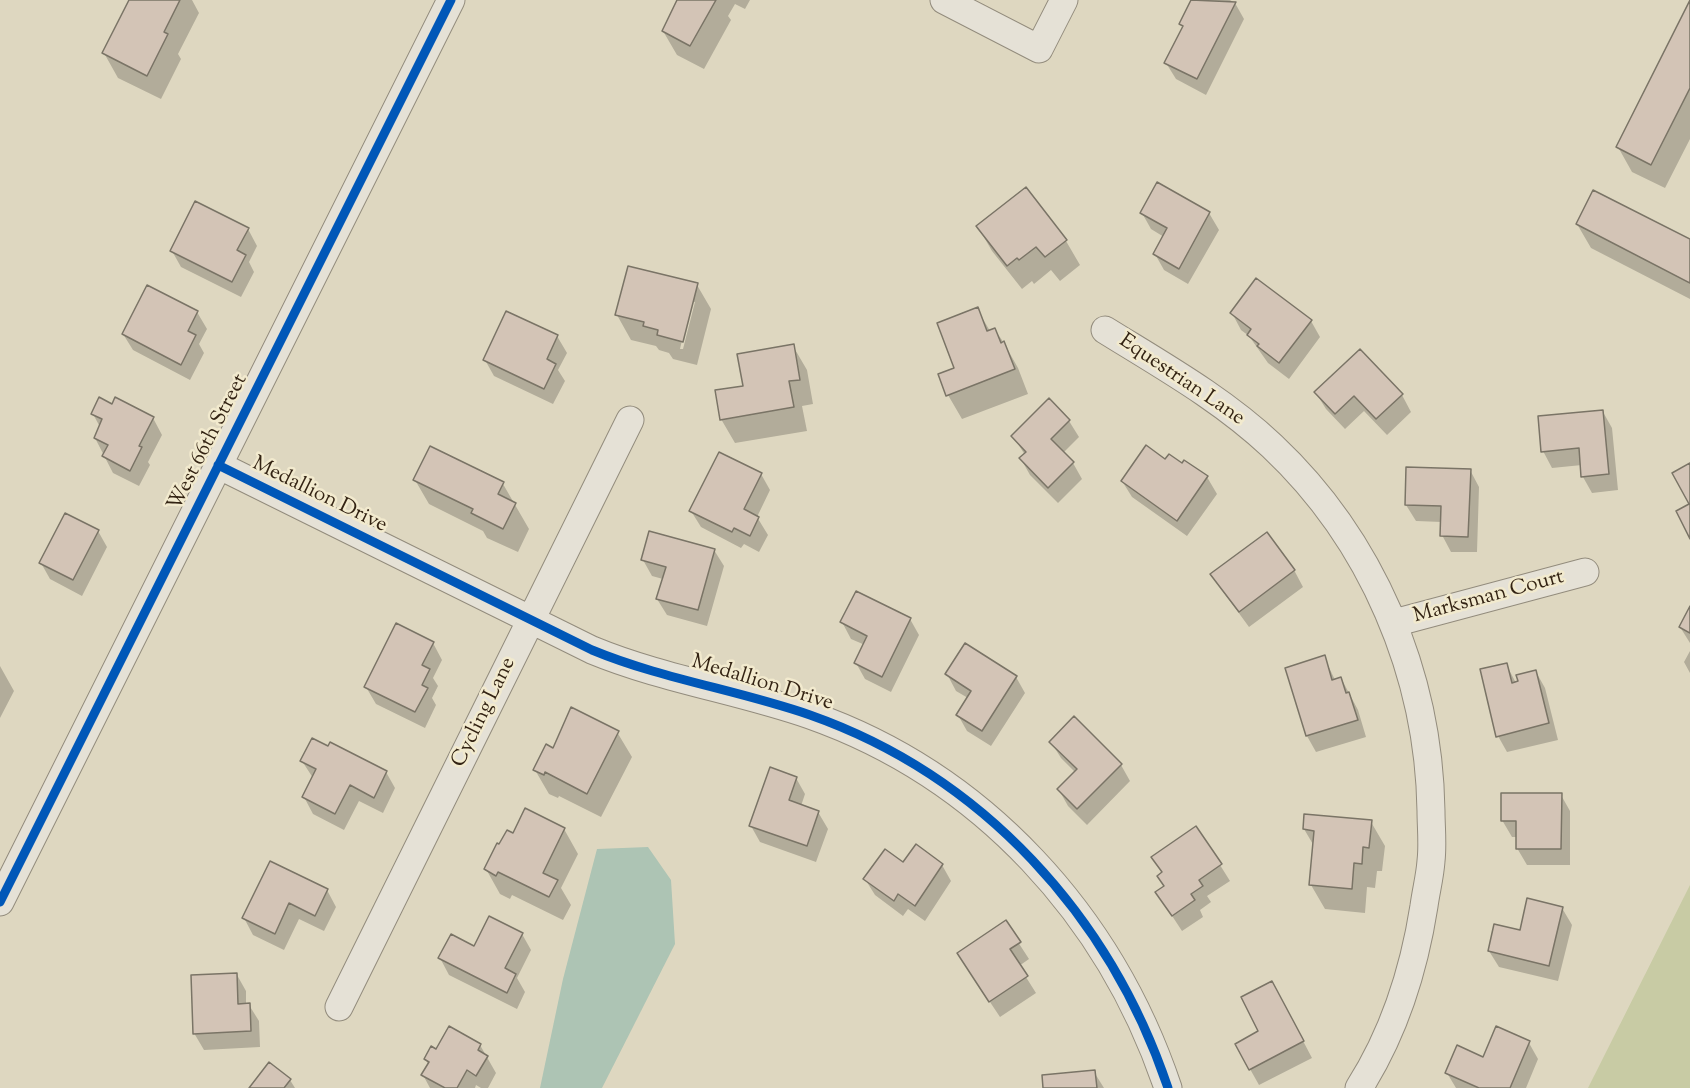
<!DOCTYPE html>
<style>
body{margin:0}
canvas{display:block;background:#ded7c0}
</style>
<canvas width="1690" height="1088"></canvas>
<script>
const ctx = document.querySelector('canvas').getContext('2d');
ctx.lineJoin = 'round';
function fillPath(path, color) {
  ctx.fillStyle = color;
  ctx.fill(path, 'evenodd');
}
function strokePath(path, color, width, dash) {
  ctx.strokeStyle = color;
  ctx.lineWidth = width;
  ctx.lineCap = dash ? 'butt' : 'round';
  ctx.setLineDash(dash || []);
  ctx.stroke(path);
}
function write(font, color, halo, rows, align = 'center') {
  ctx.font = font + ' "Sorts Mill Goudy",serif';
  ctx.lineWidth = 5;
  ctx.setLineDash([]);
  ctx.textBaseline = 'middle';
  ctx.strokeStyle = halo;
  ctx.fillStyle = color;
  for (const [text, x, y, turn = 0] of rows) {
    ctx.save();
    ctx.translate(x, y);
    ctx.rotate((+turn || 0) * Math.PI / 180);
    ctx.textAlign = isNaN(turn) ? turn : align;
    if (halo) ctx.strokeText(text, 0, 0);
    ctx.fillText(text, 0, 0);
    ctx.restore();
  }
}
const green = new Path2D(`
 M1690 885V1088H1588Z`);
const water = new Path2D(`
 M648 847 671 880 675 944 602 1088H540L563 979 597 849Z`);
const shadow = new Path2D(`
 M131 0H192L199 13 178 54 181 59 161 99 118 78 104 53Z
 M679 0H750L745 9 735 4 728 16 731 20 704 69 677 55 663 31Z
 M1193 0H1230L1235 3 1244 19 1206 95 1176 79 1166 63 1184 29 1181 24Z
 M1690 3V139L1665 188 1632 172 1618 147Z
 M1025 190 1066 241 1080 265 1060 281 1051 270 1034 284 1032 281 1022 289 992 251 978 227Z
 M1142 213H1209L1219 230 1188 284 1164 270 1155 254 1164 237 1151 229Z
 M1577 224 1690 241V299L1591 248Z
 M248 229 257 246 249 262 254 272 241 297 181 267 172 251Z
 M697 285 711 309 697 365 673 359 669 353 659 350 656 346 631 340 617 315ZM691 302H695L683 349H680Z
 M148 287 197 312 207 329 199 344 204 353 190 380 133 350 123 334Z
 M977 309 990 331 995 330 1004 343 1018 368 1028 394 962 419 948 395Z
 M1232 313 1311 321 1320 337 1289 379 1268 363 1249 336 1241 330Z
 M557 336 567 353 558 370 565 381 553 404 494 376 485 360Z
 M793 346 807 370 813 404 802 406 807 431 735 443 721 419 745 387Z
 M1360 351 1402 395 1411 412 1387 435 1364 411 1345 429 1326 409 1316 393Z
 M1049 400 1069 421 1079 437 1063 453 1073 463 1082 479 1058 503 1030 475 1021 459 1025 455 1013 436Z
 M112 406 153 418 162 435 148 462 150 465 139 486 113 473 95 438 100 427 93 414Z
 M1603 412 1612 428 1618 490 1592 493 1583 477 1582 465 1552 468 1543 451Z
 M1166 461 1183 465 1185 462 1207 477 1217 494 1187 536 1132 497 1122 481Z
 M1470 470 1479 487 1477 552H1451L1442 535V522L1416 521 1406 505Z
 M761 474 770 490 757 517 768 535 759 552 744 544 741 548 701 527 691 511Z
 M415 480 503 484 529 529 518 552 487 538 483 531 429 504Z
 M98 531 107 547 82 596 50 579 41 563Z
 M714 550 724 566 707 626 667 615 657 599 663 579 652 576 643 560Z
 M1294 570 1303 587 1249 627 1222 590 1212 574Z
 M1690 609V643L1680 627Z
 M910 619 919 635 891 692 865 679 856 663 865 645 851 639 842 622Z
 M433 643 442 660 433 678 438 686 432 698 436 705 425 728 376 704 366 687Z
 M1690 651V673L1684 662Z
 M1324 657 1335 680 1341 678 1350 695 1358 710 1366 737 1316 752 1307 736Z
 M1506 664 1516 683 1536 672 1545 688 1558 740 1507 752 1498 736Z
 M0 666 14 691 0 718Z
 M947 674 1016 677 1025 693 991 746 967 731 958 715 968 698 956 691Z
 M617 732 632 757 601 817 559 796 558 798 549 794 535 770 554 750Z
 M1051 742 1121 765 1130 781 1087 825 1068 806 1059 790 1076 773 1061 758Z
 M302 761 386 772 395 788 383 813 359 801 344 830 313 814 304 797 313 778Z
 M796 778 805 794 801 806 818 812 828 829 816 862 760 842 751 826Z
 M1561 795 1570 811V865H1527L1517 848V837H1512L1502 820Z
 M1371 822 1385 846 1382 871H1377L1375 888 1367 887 1365 913 1325 909 1311 885 1314 846 1304 829Z
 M564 829 578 854 561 888 571 905 563 920 512 895 510 899 500 894 486 869 513 835Z
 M1153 857 1220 865 1230 881 1207 896 1211 902 1200 910 1203 917 1182 931 1157 893 1165 887 1163 874Z
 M270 863 327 890 336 907 324 931 299 919 284 950 253 935 244 918Z
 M904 864 942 865 951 881 925 921 908 909 903 916 875 895 865 879Z
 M1562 908 1572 925 1558 981 1499 967 1489 951Z
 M1005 922 1029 959 1019 966 1036 993 1000 1017 968 969Z
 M522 934 531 950 517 978 525 992 517 1009 449 975 440 958Z
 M237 975 246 991V1005H249L259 1021 260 1047 204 1050 194 1033Z
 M1281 999 1312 1058 1259 1085 1250 1069 1260 1032Z
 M1529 1043 1538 1059 1526 1088H1456L1447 1073Z
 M480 1045 496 1073 488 1088H481L476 1085 475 1088H430L423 1075 429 1065 425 1059 437 1051Z
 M1094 1072 1104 1088H1044Z
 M290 1080 295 1088H250Z`);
const building = new Path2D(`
 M129 0H180L164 32 168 34 147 76 102 53Z
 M677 0H716L690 46 662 31Z
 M1191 0 1236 2 1197 79 1164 63 1183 26 1179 24Z
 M1690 0V88L1651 165 1616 147Z
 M1157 182 1210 212 1179 269 1153 254 1167 228 1140 213Z
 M1026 187 1067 240 1045 257 1036 247 1019 260 1017 258 1007 266 976 226Z
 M1593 190 1690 239V283L1576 224Z
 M195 201 249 228 237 250 246 255 232 282 170 251Z
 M628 266 698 283 683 342 657 335 658 330 643 326 644 322 615 315Z
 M1256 278 1312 320 1279 363 1257 346 1259 344 1247 335 1251 329 1230 313Z
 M147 285 198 311 188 331 196 335 181 365 122 334Z
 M978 307 987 331 995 328 1001 343 1004 341 1015 369 946 396 938 374 954 368 937 323Z
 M506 311 558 335 547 359 556 364 544 389 483 360Z
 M794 344 800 380 789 381 794 407 720 420 715 390 743 386 737 354Z
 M1360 349 1403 394 1376 419 1354 396 1335 414 1314 392Z
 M99 397 112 404 115 397 154 417 139 446 142 447 130 471 102 456 108 445 94 438 102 419 91 414Z
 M1049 398 1070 420 1051 439 1074 462 1048 488 1019 458 1026 452 1011 436Z
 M1603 410 1609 474 1581 477 1579 448 1541 452 1538 416Z
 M1146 445 1165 459 1169 454 1182 463 1184 460 1208 476 1177 521 1121 481Z
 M430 446 504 482 498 494 516 503 503 529 471 513 473 509 413 480Z
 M719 452 762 473 744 509 759 517 750 536 734 528 732 532 689 511Z
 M1690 463V539L1676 511 1689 504 1672 473Z
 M1406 467 1471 469 1468 537 1440 536 1441 506 1405 505Z
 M65 513 99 530 73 580 39 563Z
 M649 531 715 549 698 610 656 599 666 567 641 560Z
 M1267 532 1295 570 1239 612 1210 574Z
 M856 591 911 618 882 677 854 663 867 636 840 622Z
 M1690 606V633L1679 627Z
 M396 623 434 642 422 665 430 669 422 685 428 688 415 712 364 687Z
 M965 643 1017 676 982 731 956 715 971 691 945 674Z
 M1325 655 1332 680 1341 677 1346 693 1349 692 1358 720 1306 736 1285 668Z
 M1507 663 1512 683 1518 681 1516 675 1536 670 1549 723 1496 737 1480 669Z
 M571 707 619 731 587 794 545 772 544 775 533 770 546 744 553 748Z
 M1074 716 1122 764 1077 809 1057 789 1077 769 1049 742Z
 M312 738 328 746 330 742 387 771 374 798 350 785 335 814 302 797 316 769 300 761Z
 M770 767 797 777 789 800 819 811 807 846 749 826Z
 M1501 793H1562L1561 849H1516V821H1501Z
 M525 808 565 828 543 873 558 880 549 897 498 872 496 876 484 869 497 843 499 844 507 830 513 833Z
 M1304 814 1372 820 1369 848 1363 847 1362 864 1354 863 1352 889 1309 885 1314 831 1303 829Z
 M1196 826 1222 864 1199 880 1203 886 1191 894 1195 900 1172 916 1155 892 1164 886 1157 876 1162 872 1151 857Z
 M916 844 943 864 915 906 898 894 894 901 863 879 885 849 903 862Z
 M270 861 328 889 315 916 289 903 275 934 242 918Z
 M1527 898 1563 907 1549 966 1488 951 1494 924 1520 930Z
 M489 916 523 933 505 968 516 974 507 993 438 958 451 934 474 946Z
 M1006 920 1021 942 1010 949 1028 976 989 1002 957 953Z
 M237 973 238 1004 250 1003 251 1031 193 1034 191 975Z
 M1272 981 1304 1041 1249 1070 1235 1044 1258 1031 1241 997Z
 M449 1026 481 1044 478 1050 488 1056 476 1076 467 1070 457 1088H445L421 1075 429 1062 424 1059 431 1046 436 1049Z
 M1496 1026 1530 1041 1510 1088H1479L1445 1073 1457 1045 1483 1057Z
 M269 1062 291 1079 284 1088H249Z
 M1095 1070 1097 1088H1043L1042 1075Z`);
const minor = new Path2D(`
 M944 0 1039 49 1064 0
 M1105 330C1163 366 1222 399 1272 446 1372 540 1429 674 1431 811 1431 827 1433 844 1431 861 1430 876 1426 891 1424 906 1414 970 1394 1033 1359 1088
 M218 465 592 650C662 679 738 690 810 715 983 776 1110 916 1168 1088
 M1394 623 1585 572
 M0 902 451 0
 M339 1007 630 420`);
const cycleway = new Path2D(`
 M218 465 592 650C662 679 738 690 810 715 983 776 1110 916 1168 1088
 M0 902 451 0`);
const streetNames = [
 ["Equestrian Lane",1181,381,34],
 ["West 66th Street",209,443,-63],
 ["Medallion Drive",319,496,26],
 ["Marksman Court",1489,598,-15],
 ["Medallion Drive",762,684,17],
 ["Cycling Lane",485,713,-64]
];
fillPath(green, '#c8cba4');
fillPath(water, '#adc4b4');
fillPath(shadow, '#0003');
fillPath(building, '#d3c4b6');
strokePath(building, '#7a7466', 1.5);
strokePath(minor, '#938c7d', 29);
strokePath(minor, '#e5e1d6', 27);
strokePath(cycleway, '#0057b8', 9);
write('21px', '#332313', '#f2eace', streetNames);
</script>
